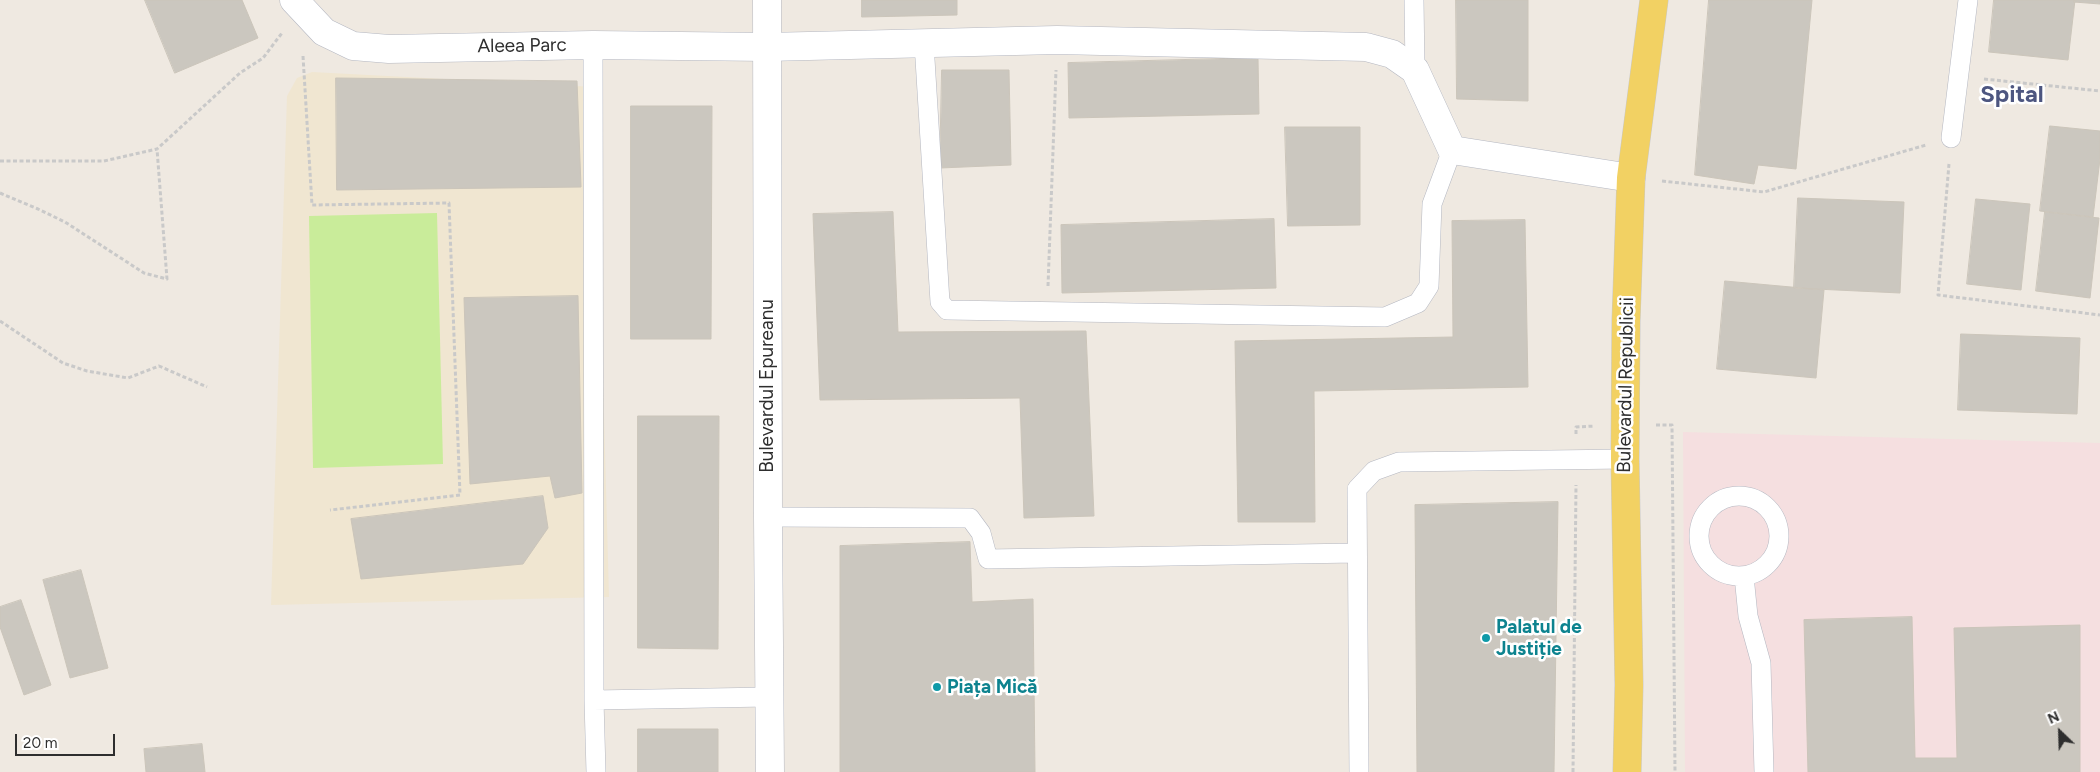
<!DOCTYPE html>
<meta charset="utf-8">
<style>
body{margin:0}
#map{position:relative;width:2100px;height:772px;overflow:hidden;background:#efe9e1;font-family:Figtree,sans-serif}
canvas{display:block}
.north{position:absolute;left:2035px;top:707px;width:50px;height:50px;-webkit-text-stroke:4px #fff;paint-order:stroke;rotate:336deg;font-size:14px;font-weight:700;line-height:20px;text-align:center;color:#2e2e2e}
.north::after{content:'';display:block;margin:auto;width:18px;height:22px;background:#2e2e2e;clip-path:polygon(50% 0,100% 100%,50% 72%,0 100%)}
.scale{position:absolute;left:15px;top:734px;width:100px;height:22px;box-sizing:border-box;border:2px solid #2e2e2e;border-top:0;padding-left:6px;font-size:15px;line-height:18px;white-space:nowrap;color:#2e2e2e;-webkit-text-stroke:4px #fff;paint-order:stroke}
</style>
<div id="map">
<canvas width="2100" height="772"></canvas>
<div class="north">N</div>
<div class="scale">20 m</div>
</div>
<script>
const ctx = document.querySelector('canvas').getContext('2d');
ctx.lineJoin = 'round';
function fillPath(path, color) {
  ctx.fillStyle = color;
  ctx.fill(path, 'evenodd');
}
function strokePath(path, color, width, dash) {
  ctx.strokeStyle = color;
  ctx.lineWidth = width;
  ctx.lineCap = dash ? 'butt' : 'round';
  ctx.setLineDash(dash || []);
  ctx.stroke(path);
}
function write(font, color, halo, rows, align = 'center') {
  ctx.font = font + ' Figtree,sans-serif';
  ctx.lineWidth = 5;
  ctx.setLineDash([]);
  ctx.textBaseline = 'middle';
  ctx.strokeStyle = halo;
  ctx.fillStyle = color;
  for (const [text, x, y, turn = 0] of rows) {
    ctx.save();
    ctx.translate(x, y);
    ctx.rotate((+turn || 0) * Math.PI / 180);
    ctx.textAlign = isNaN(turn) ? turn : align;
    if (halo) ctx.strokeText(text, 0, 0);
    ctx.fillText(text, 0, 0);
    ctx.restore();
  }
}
const education = new Path2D(`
 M312 72 595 87 609 597 271 605 287 96 297 78Z`);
const medical = new Path2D(`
 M1683 432 2100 443V772H1685Z`);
const pitch = new Path2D(`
 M437 213 443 464 313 468 309 216Z`);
const building = new Path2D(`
 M145 0H242L258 38 175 73Z
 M862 0H957V15L862 17Z
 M1456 0H1528V101L1457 99Z
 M1709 0H1812L1796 169 1758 165 1754 184 1695 175Z
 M1994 0H2075L2068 60 1989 52Z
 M2075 0H2100V4L2074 2Z
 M1258 58 1259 114 1069 118 1068 63Z
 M942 70H1009L1011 165 940 168Z
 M336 78 577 81 581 187 337 190Z
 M631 106H712L711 339H631Z
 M2050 126 2100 131V159L2093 217 2040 211Z
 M1285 127H1360V225L1288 226Z
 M1798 198 1904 202 1900 293 1794 288Z
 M1976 199 2030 204 2021 290 1967 284Z
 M893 212 898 332 1086 331 1094 516 1024 518 1020 398 820 400 813 214Z
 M2045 212 2099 218 2090 298 2036 291Z
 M1274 219 1276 288 1062 293 1061 225Z
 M1525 220 1528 387 1314 391 1315 522H1238L1235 341 1453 337 1452 221Z
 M1725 281 1824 290 1816 378 1717 369Z
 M578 296 582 493 555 498 550 476 470 484 464 298Z
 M1961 334 2080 338 2077 414 1958 410Z
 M638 416H719L718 649 638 648Z
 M543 496 548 528 523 564 361 579 351 519Z
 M1558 502 1554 772H1417L1415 505Z
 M970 542 972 602 1033 599 1035 772H840V546Z
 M81 570 108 668 70 678 43 580Z
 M21 600 51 685 24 695 0 627V607Z
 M1912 617 1915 758H1957L1954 628 2080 625V772H1808L1804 620Z
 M638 729H718V772H638Z
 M202 744 205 772H146L144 749Z`);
const path = new Path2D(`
 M303 56 312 205 449 203 460 495 330 510
 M1984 79 2100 91
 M0 161H104L157 149 240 73 263 58 282 33
 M1949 164 1938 295 2100 315
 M1662 181 1764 192 1926 145
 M0 193 38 209 65 222 144 273 167 279 157 149
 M1048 286 1056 70
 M0 321 63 363 87 371 128 378 159 366 207 387
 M1656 425H1672L1675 772
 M1576 434V427L1595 426
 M1573 772 1576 485`);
const service = new Path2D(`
 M1414 0 1415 70
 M924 43 940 302 947 310 1385 317 1418 303 1429 286 1432 204 1452 150
 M593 45 594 700 596 772
 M1951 138 1968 0
 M1699 536a40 40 0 1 1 80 0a40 40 0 1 1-80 0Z
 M768 517 970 518 981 533 988 559 1356 553
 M1744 576 1748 616 1761 663 1764 772
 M594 700 768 697
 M1359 772 1357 489 1374 471 1399 462 1625 459`);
const minor = new Path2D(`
 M294 0 324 32 353 46 389 49 593 45 767 47 1057 40 1366 47 1392 54 1415 70 1452 150 1631 178`);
const secondary = new Path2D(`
 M767 0 768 517 770 772`);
const primary = new Path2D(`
 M1627 772 1629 685 1625 459 1626 321 1631 178 1654 0`);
const markers = [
 [1486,638,5,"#0f9aa8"],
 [937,687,5,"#0f9aa8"]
];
const streetNames = [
 ["Aleea Parc",522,46,-1],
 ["Bulevardul Republicii",1626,385,-89],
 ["Bulevardul Epureanu",767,386,-90]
];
const cultureNames = [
 ["Palatul de",1496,627],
 ["Justiție",1496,649],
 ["Piața Mică",947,687]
];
const districtNames = [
 ["Spital",2012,95]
];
fillPath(education, '#f0e6d1');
fillPath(medical, '#f5dfe0');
fillPath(pitch, '#c9ec9a');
fillPath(building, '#cbc7bf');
strokePath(building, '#cbc5ba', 1);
strokePath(service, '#b4b7c1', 20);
strokePath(minor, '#b4b7c1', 29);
strokePath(secondary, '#b4b7c1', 29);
strokePath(primary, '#c9c9c9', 29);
strokePath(path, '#c9c9c9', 3, [4, 2.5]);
strokePath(service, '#fff', 19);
strokePath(minor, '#fff', 28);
strokePath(secondary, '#fff', 28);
strokePath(primary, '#f2d163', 28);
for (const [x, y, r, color] of markers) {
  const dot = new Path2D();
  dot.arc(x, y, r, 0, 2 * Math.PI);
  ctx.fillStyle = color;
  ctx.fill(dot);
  strokePath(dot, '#fff', 2);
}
write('19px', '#2e2e2e', '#fff', streetNames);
write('bold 19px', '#0d838f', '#fff', cultureNames, 'left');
write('bold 24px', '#4d5680', '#fff', districtNames);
</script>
